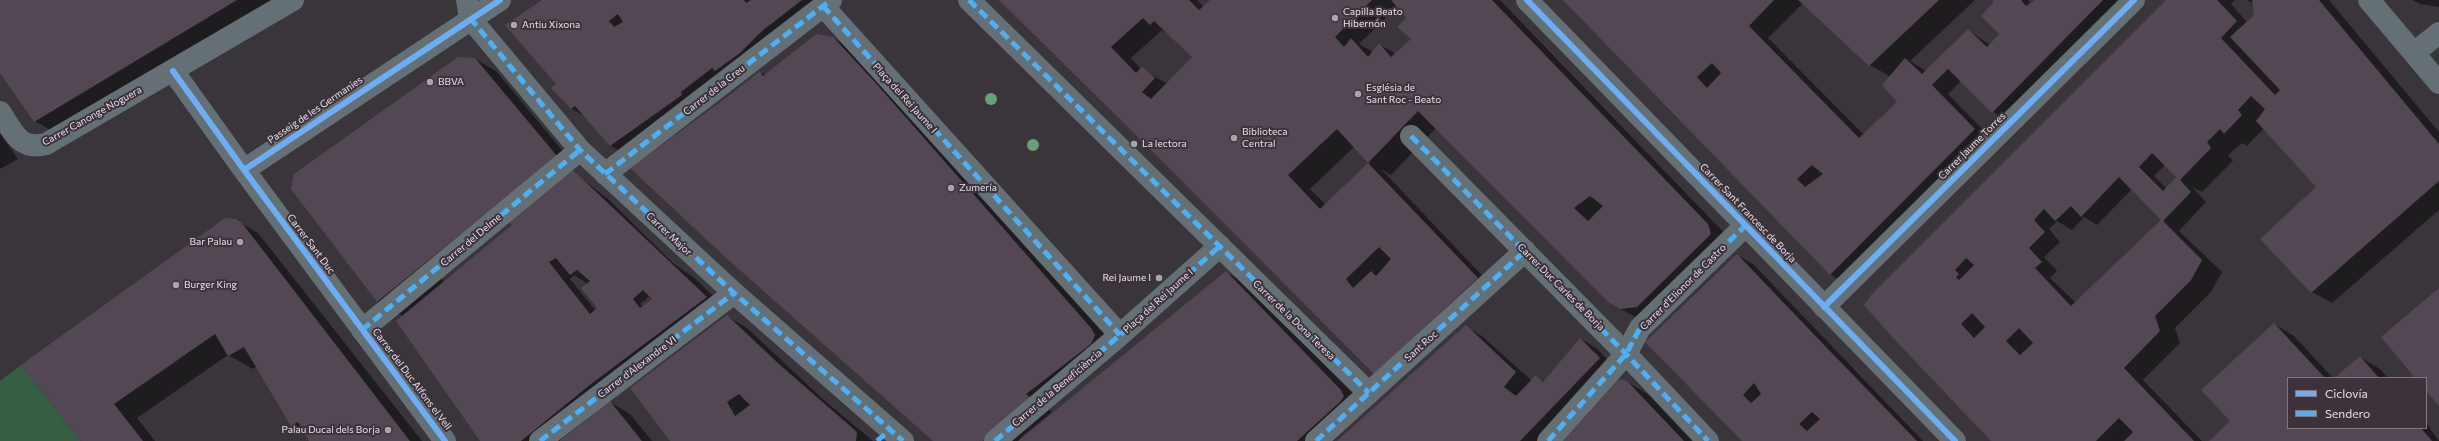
<!DOCTYPE html>
<meta charset="utf-8">
<style>
body{margin:0}
#map{position:relative;width:2439px;height:441px;overflow:hidden;background:#3a353a;font-family:Commissioner,sans-serif}
canvas{display:block}
.legend{position:absolute;left:2287px;top:377px;width:140px;height:52px;box-sizing:border-box;background:#3d323c;border:1px solid #817880;margin:0;padding:5px 7px;list-style:none;font-size:12px;color:#e7e0e6}
.legend li{display:flex;align-items:center;gap:8px;height:20px}
.legend b{width:20px;border:1px solid #817880}
</style>
<div id="map">
<canvas width="2439" height="441"></canvas>
<ul class="legend">
<li><b style="height:5px;background:#6dadf4"></b>Ciclovía</li>
<li><b style="height:5px;background:#4cb0f7"></b>Sendero</li>
</ul>
</div>
<script>
const ctx = document.querySelector('canvas').getContext('2d');
ctx.lineJoin = 'round';
function fillPath(path, color) {
  ctx.fillStyle = color;
  ctx.fill(path, 'evenodd');
}
function strokePath(path, color, width, dash) {
  ctx.strokeStyle = color;
  ctx.lineWidth = width;
  ctx.lineCap = dash ? 'butt' : 'round';
  ctx.setLineDash(dash || []);
  ctx.stroke(path);
}
function write(font, color, halo, rows, align = 'center') {
  ctx.font = font + ' Commissioner,sans-serif';
  ctx.lineWidth = 4;
  ctx.setLineDash([]);
  ctx.textBaseline = 'middle';
  ctx.strokeStyle = halo;
  ctx.fillStyle = color;
  for (const [text, x, y, turn = 0] of rows) {
    ctx.save();
    ctx.translate(x, y);
    ctx.rotate((+turn || 0) * Math.PI / 180);
    ctx.textAlign = isNaN(turn) ? turn : align;
    if (halo) ctx.strokeText(text, 0, 0);
    ctx.fillText(text, 0, 0);
    ctx.restore();
  }
}
const green = new Path2D(`
 M21 365 81 441H0V381Z`);
const shadow = new Path2D(`
 M0 0H280L59 135 35 121 0 71Z
 M543 0H836L627 155 611 146 586 117 572 109 553 88 557 84Z
 M1000 0H1197L1204 7 1211 0H1500L1728 237 1641 320 1608 302 1437 127 1391 175 1381 169 1493 287 1390 382ZM1398 6 1408 18 1412 39 1396 54 1380 45 1373 52 1359 44ZM1162 30 1171 35 1194 57 1168 84 1141 69 1131 58ZM1355 146 1370 163 1326 205 1310 189Z
 M1564 0H1975L1910 61 1926 71 1968 30 1990 45 2000 34 1996 2 1993 0H2028L2031 4 2037 0H2134L2008 121 1993 112 1961 81 1948 94 1994 141 1850 286 1830 274ZM1803 3 1870 65 1891 77 1898 102 1864 135 1768 38Z
 M2168 0H2235L2231 4 2247 22 2255 15 2253 1 2252 3 2247 0H2329L2439 132V210L2332 303 2312 292 2318 187 2264 128 2247 146 2242 143 2228 155 2233 161 2202 192 2192 187 2206 202 2179 231 2222 272 2211 292 2175 328 2180 343 2143 380 2202 441H1993L1894 339ZM2165 165 2180 180 2166 188 2154 176ZM2132 189 2166 223 2161 221 2076 303 2050 278 2057 271 2044 257 2060 242 2049 229 2057 221 2072 230 2084 217 2097 225Z
 M2412 0H2439V7L2420 4Z
 M832 38 849 47 1111 340 1046 406 1052 412 1020 438 1022 440 1226 272 1242 281 1361 402 1329 441H935L724 101 760 72 766 75Z
 M475 59 496 71 576 167 572 171 608 199 673 263 693 277 727 309 610 391 615 398 610 402 630 414 652 441H481L403 316 377 302ZM510 222 513 225 444 282 441 278ZM574 275 588 284 598 308 595 310 570 279ZM650 296 653 299 644 307 640 304Z
 M0 133 18 159 0 169Z
 M236 220 258 233 422 441H311L306 434 292 426 257 366 253 369 228 355 137 418 155 441H82Z
 M1737 255 1753 264 1923 441H1744Z
 M727 316 747 328 825 401 873 441H671Z
 M2274 324 2294 336 2333 378H2288V428H2426V423L2439 441H2210L2232 421Z
 M1466 327 1482 336 1532 381 1536 377 1545 382 1581 339 1596 348 1616 368 1545 441H1339Z
 M2360 357 2380 369 2388 378H2335Z
 M1627 382 1648 394 1692 441H1559Z`);
const building = new Path2D(`
 M0 0H237L34 122 0 73Z
 M542 0H744L746 3 751 0H802L762 31 740 53 715 71 712 68 681 92 682 95 610 146 575 106 571 109 551 88 556 84 505 25ZM618 14 623 22 614 27 609 21Z
 M999 0H1189L1199 10 1210 0H1372L1335 37 1344 47 1351 38 1368 57 1379 43 1391 57 1411 39 1397 27 1406 18 1391 0H1492L1708 224 1711 234 1637 307 1620 309 1608 302 1418 111 1368 163 1337 129 1288 175 1320 209 1368 163 1478 278 1374 374 1148 147ZM1143 18 1150 25 1154 21 1192 57 1151 99 1142 92 1155 78 1142 67 1136 73 1111 47ZM1590 196 1603 206 1588 221 1574 208ZM1379 247 1391 259 1376 276 1371 271 1353 288 1346 279Z
 M1563 0H1774L1749 26 1859 138 1897 102 1882 85 1905 58 1922 74 1968 29 1987 47 1999 34 1981 16 1994 2 1992 0H2021L2026 6 2035 0H2103L1992 113 1948 69 1932 85 1975 129 1830 275ZM1712 63 1721 73 1707 88 1697 77ZM1812 165 1823 174 1805 187 1797 179Z
 M1798 0H1939L1869 66Z
 M2166 0H2217L2237 21 2221 38 2275 95 2280 90 2230 37 2254 15 2252 0H2319L2439 144V181L2311 293 2260 239 2316 187 2256 121 2265 109 2251 96 2238 110 2242 115 2224 134 2220 129 2207 142 2211 148 2180 180 2191 192 2163 221 2202 260 2191 280 2155 316 2160 331 2124 368 2194 441H2124L2133 432 2119 418 2096 441H1991L1894 339 1864 305 1871 295ZM2152 153 2176 177 2163 191 2139 167ZM2119 177 2161 220 2071 306 2035 268 2042 262 2029 248 2045 232 2034 220 2044 209 2055 221 2071 206 2081 217ZM1966 258 1974 265 1959 280 1956 277 1959 274 1955 270ZM1972 313 1985 327 1974 338 1961 324ZM2019 328 2033 343 2020 355 2006 341Z
 M816 34 833 37 873 80 1091 328 1095 335 1091 344 1026 394 1033 400 983 441H933L724 256 630 168 723 100 760 71 763 76Z
 M458 57 475 58 557 156 377 302 291 189 294 174Z
 M573 170 707 297 591 384 521 441H480L396 321 512 225 507 220ZM556 258 570 275 577 270 590 281 581 288 597 308 590 314 549 262ZM643 290 652 299 640 308 633 299Z
 M225 218 236 219 242 223 410 441H309L298 422 291 426 244 347 228 356 215 334 114 404 143 441H81L21 365Z
 M1737 254 1827 348 1917 441H1742L1645 342ZM1754 383 1761 394 1751 403 1743 395ZM1812 412 1820 419 1807 431 1799 424Z
 M1226 271 1341 390 1344 396 1341 401 1297 441H1018Z
 M2439 288V406L2426 391V378H2415L2381 337Z
 M727 315 780 365 857 432 856 441H670L630 388ZM739 394 750 405 735 416 727 402Z
 M2274 323 2325 378H2288V428H2421L2432 441H2209L2230 421 2201 390Z
 M1466 325 1516 372 1504 387 1516 396 1536 375 1543 382 1580 338 1600 358 1520 441H1337Z
 M2360 356 2379 378H2334Z
 M1622 379 1628 382 1684 441H1557L1615 381Z
 M610 401 642 441H559Z`);
const minor = new Path2D(`
 M467 0 470 18 580 150 734 293 903 441
 M969 0 1369 393
 M1527 0 1955 441
 M2369 0 2439 83
 M823 6 1120 335
 M2414 53 2439 33
 M173 71 244 170 445 441
 M0 112C13 131 19 151 46 144L293 0
 M1411 136 1626 354 1708 441
 M244 170 500 0
 M605 174 831 0
 M1824 307 2134 0
 M362 330 580 150
 M540 441 734 293
 M995 441 1120 335 1220 246
 M1316 441 1525 251
 M1548 441 1626 354 1640 328 1746 225`);
const quiet = new Path2D(`
 M969 0 1369 393
 M823 6 1120 335
 M470 18 580 150 734 293 903 441
 M1411 136 1626 354 1708 441
 M605 174 831 0
 M362 330 580 150
 M540 441 734 293
 M877 441 890 430
 M995 441 1120 335 1220 246
 M1316 441 1525 251
 M1548 441 1626 354 1640 328 1746 225`);
const cycleway = new Path2D(`
 M1527 0 1955 441
 M173 71 244 170 445 441
 M244 170 500 0
 M1824 307 2134 0`);
const trees = [
 [991,99],
 [1033,145]
];
const markers = [
 [1335,18,4,"#aaa4aa"],
 [514,25,4,"#aaa4aa"],
 [430,82,4,"#aaa4aa"],
 [1358,94,4,"#aaa4aa"],
 [1234,138,4,"#aaa4aa"],
 [1134,144,4,"#aaa4aa"],
 [951,188,4,"#aaa4aa"],
 [240,242,4,"#aaa4aa"],
 [1159,278,4,"#aaa4aa"],
 [176,285,4,"#aaa4aa"],
 [388,430,4,"#aaa4aa"]
];
const poiNames = [
 ["Capilla Beato",1343,12],
 ["Hibernón",1343,24],
 ["Antiu Xixona",522,25],
 ["BBVA",438,82],
 ["Església de",1366,88],
 ["Sant Roc - Beato",1366,100],
 ["Biblioteca",1242,132],
 ["Central",1242,144],
 ["La lectora",1142,144],
 ["Zumería",959,188],
 ["Bar Palau",232,242,"right"],
 ["Rei Jaume I",1151,278,"right"],
 ["Burger King",184,285],
 ["Palau Ducal dels Borja",380,430,"right"]
];
const streetNames = [
 ["Carrer de la Creu",714,90,-38],
 ["Plaça del Rei Jaume I",905,98,48],
 ["Passeig de les Germanies",315,110,-34],
 ["Carrer Canonge Noguera",92,116,-29],
 ["Carrer Jaume Torres",1972,146,-45],
 ["Carrer Sant Francesc de Borja",1748,213,46],
 ["Carrer Major",669,234,43],
 ["Carrer del Delme",471,240,-40],
 ["Carrer Sant Duc",311,244,53],
 ["Carrer Duc Carles de Borja",1561,287,45],
 ["Carrer d'Elionor de Castro",1683,287,-45],
 ["Plaça del Rei Jaume I",1158,301,-42],
 ["Carrer de la Dona Teresa",1294,320,44],
 ["Sant Roc",1421,346,-42],
 ["Carrer d'Alexandre VI",637,367,-37],
 ["Carrer del Duc Alfons el Vell",412,379,53],
 ["Carrer de la Beneficiència",1057,388,-40]
];
fillPath(green, '#355f42');
fillPath(shadow, '#0007');
fillPath(building, '#544754');
strokePath(minor, '#647075', 22);
strokePath(quiet, '#4cb0f7', 5, [10, 5]);
strokePath(cycleway, '#6dadf4', 6);
ctx.fillStyle = '#689f79';
for (const [x, y] of trees) {
  ctx.beginPath();
  ctx.arc(x, y, 6, 0, 2 * Math.PI);
  ctx.fill();
}
for (const [x, y, r, color] of markers) {
  const dot = new Path2D();
  dot.arc(x, y, r, 0, 2 * Math.PI);
  ctx.fillStyle = color;
  ctx.fill(dot);
  strokePath(dot, '#3d323c', 1.5);
}
write('10px', '#e7e0e6', '#3d323c', poiNames, 'left');
write('10px', '#e7e0e6', '#3d323c', streetNames);
</script>
